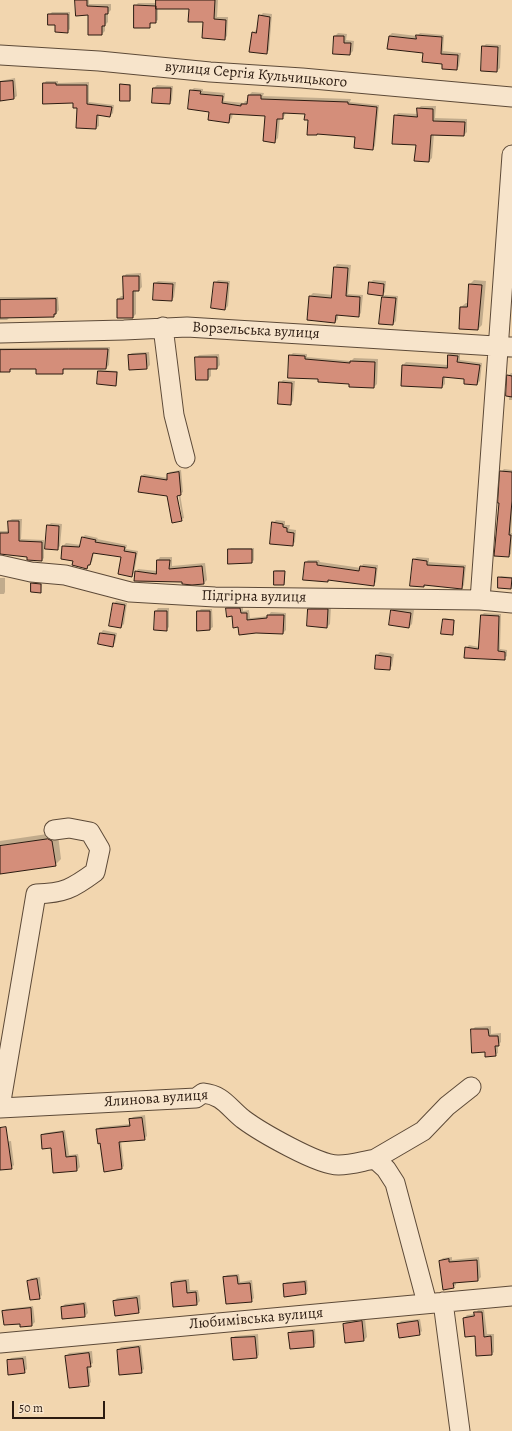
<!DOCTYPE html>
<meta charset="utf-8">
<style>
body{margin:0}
#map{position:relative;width:512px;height:1431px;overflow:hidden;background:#f2d6af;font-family:Alegreya,serif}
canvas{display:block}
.scale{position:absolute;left:12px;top:1401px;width:93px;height:18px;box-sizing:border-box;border:2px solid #2b1b11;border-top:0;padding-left:5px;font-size:12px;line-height:14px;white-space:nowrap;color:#2b1b11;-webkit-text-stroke:3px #f7e4cb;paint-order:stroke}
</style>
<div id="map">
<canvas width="512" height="1431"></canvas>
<div class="scale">50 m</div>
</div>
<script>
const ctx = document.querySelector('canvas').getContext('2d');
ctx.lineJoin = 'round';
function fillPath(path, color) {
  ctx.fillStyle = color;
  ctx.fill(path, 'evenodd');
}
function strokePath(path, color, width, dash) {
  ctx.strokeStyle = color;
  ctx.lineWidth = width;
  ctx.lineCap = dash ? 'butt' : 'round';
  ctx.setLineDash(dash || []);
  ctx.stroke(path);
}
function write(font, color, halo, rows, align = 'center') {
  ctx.font = font + ' Alegreya,serif';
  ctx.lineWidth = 3;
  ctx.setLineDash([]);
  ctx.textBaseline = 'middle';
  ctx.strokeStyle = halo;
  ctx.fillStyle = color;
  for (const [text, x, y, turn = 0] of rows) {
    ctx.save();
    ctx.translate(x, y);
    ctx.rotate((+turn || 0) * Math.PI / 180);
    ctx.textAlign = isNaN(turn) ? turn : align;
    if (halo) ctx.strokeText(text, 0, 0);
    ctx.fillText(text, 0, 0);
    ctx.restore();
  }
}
const shadow = new Path2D(`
 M76 0H89V4H111V10L108 13V22L105 25V31L102 34 89 14Z
 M172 0H218L217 17H228L227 36 224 39 190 8Z
 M138 3H158V20L155 22H152L149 27 135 6Z
 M52 12H70V29L67 32 56 24 49 15Z
 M263 13 272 14 269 50 266 53 253 33 256 30H258L260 16Z
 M338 33 347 34 346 40 354 41 353 51 350 54 335 36Z
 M392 33 417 36 420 33 444 35 443 51 461 53 459 66 457 69 424 52 388 48 389 36Z
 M486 44 501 45 500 68 497 71 483 47Z
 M15 78 17 96 14 98 0 100V81Z
 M46 81H58V83L89 82V102L114 105 113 113 110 116 99 114V126L96 128 74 102 44 84Z
 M123 84H131V99L130 100 121 85Z
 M157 85 173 86 172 100 170 103 153 102 154 88Z
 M194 88 203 89V91L225 93 224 101 244 103 245 101H248L249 95 252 92 264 93 263 96 351 99 350 102 379 105 375 146 372 149 356 136 318 133 317 134H308L309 120 306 113 286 112 285 115 282 118H280L278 138 275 141 267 115 233 113 232 118 229 121 210 111 191 91Z
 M421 106H436L435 118 467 119V132L464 135 434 134 432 158 429 161 395 116 398 113 418 114V109Z
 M337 264 351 265 348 294 363 295 361 313 358 316 338 314V319L335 322 310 296 313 293 333 295 335 267Z
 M141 273 142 287 139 290H136V314L133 317 118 299 121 296H124V277L126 274Z
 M218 280 230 281 228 306 225 309 215 283Z
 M373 280 386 281 385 292 382 295 370 283Z
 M474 280 486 281 482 325 478 329 461 307 466 303H468L470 284Z
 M158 281 176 282 174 297 172 300 155 283Z
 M385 295 398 296 396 321 393 324 383 297Z
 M0 297H58L59 310 54 316 10 317 7 320H0Z
 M110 347 109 365 106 368H65L62 373 37 368H12L9 371H0V348Z
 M149 352 150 365 147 368 129 355 132 353Z
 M452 352 460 353V360L482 363 480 381 477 384 465 378 445 376V384L442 387 403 365 406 362 448 365 449 355Z
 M293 353 307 354V357L351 361 354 358 378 359 377 384 374 387 319 378 290 356Z
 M219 354 220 365 217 368H211V376L208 379 196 358 199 355Z
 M100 370 118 371 117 383 116 385 99 371Z
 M511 373H512V400H509L508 376Z
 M283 380 295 381 293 401 290 404 280 383Z
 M504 469 512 470V519L511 533H512V538L511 554 508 556 501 472Z
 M181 470 183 492 180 494 184 518 182 519 178 490 176 491 180 520H182L172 522 168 495 139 491 142 476 144 474 168 478V474L170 472Z
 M12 519H22L21 539 44 540V558L42 560 28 556 0 554V531H9V521Z
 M276 520 285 521V525H290L289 529 296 530 295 542 292 545 273 523Z
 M51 523 62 524 60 546 57 549 48 526Z
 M85 535 98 538 97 539 127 545 126 549 138 551 134 573 131 576 122 556 94 552 92 562 86 568 74 560 62 558 63 546 66 543 81 545 83 537Z
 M231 548H254V560L252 562 229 550Z
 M160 557H172V566L205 563 207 580 204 583 183 581 136 572 138 569 157 571 158 560Z
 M417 557 429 558V562L466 565 464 585 462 588 426 584 424 586 414 559Z
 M308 560H319L320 562 361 568 363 564 378 565 376 582 373 585 305 563Z
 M276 570H285V583L284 584 275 571Z
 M501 576 512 577 511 588 499 578Z
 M0 578H5V592L4 594H0Z
 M33 582 42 583 41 592 32 584Z
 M116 601 127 603 124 624 121 627 114 604Z
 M230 606H243V611L249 610 250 618 268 616 271 612 286 613V630L283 633 239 626 227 608Z
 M312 607H331L330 624 327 627 309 610Z
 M158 608H169V627L166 630 156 611Z
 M395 608 414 610 412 624 409 627 392 610Z
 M201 609H212L213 627 210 629 198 612Z
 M484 613 501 614 500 649 507 650V656L504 658 466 648 469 645 479 647 482 615Z
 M445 618 455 620 452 634 444 619Z
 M103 630 117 633 115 643 113 645 101 633Z
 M380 652 394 654 392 666 389 669 377 655Z
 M54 833 58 835 61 859 55 865 0 873V841Z
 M491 1026V1034L501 1033V1042L498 1045V1053L495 1055 486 1051 472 1030 475 1027Z
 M145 1115 147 1136 144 1139 121 1141 124 1166 122 1168 101 1142 97 1130 100 1127 130 1124V1120L133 1117Z
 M65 1130 69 1155 78 1154 80 1167 77 1170 52 1147 42 1135 45 1133Z
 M0 1135 5 1142 11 1141 14 1165 11 1168 0 1169Z
 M452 1257V1260L479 1257 481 1277 478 1280 456 1282V1285L453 1287 440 1261 443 1258Z
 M239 1274 240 1282 252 1280 254 1298 251 1301 224 1278 227 1275Z
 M40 1277 42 1295 39 1298 29 1281 31 1278Z
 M189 1279 190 1290H198L200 1301 197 1304 172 1283 174 1280Z
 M307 1280 308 1291 306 1293 284 1284 287 1282Z
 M140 1295 141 1309 138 1312 114 1301 117 1298Z
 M86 1302 88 1313 85 1316 62 1307 65 1304Z
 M33 1306 35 1322 32 1325 21 1326V1323L3 1312 6 1309Z
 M478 1310H484L487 1334H494V1352L492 1354 464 1318 467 1315 475 1314Z
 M365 1319 367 1337 364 1340 344 1324 347 1321Z
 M420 1319 422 1331 419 1334 398 1324 401 1321Z
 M315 1329 316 1343 314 1346 290 1333 292 1330Z
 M258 1334 259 1355 257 1357 232 1339 235 1336Z
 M141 1345 144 1369 141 1372 118 1350 121 1347Z
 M92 1351 93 1363 89 1366 91 1382 88 1385 66 1356 69 1353Z
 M26 1356 27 1369 24 1372 8 1361 11 1358Z`);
const building = new Path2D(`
 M75 0H87V6L108 7V14H105V26H102V35H88V15L76 16Z
 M156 0H215L214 19 226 20 225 40 202 38 203 22H188L189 9H156Z
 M134 5 156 6V23H150V28H134Z
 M48 14H68V33L55 32V25H48Z
 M259 15 270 17 267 54 249 52 252 32 256 33Z
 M416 35 442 37 441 54 458 55 457 70 442 69V64L422 62 423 53 387 49 389 36 416 39Z
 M334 36H344V43H351L350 55 333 54Z
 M482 46 498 47 497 72 481 71Z
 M13 81 14 99 0 101V82Z
 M43 83H56V85H87V104L112 107 110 117 97 115 96 129 76 128 77 108H73V103L43 104Z
 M120 84 130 85V101H120Z
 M153 88H171L170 104 152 103Z
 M190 90 201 91 200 94 223 96 222 103 241 106V104H247L248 95H261V99L348 102V104L377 107 373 150 354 148 355 137 317 134V135H307L308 120H304L305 114 283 113V119H277L275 143 263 141 265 116 230 114 229 123 208 120 209 112 188 109Z
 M417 108 433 109V121L465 122 464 136 431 135 429 162 414 161 416 145 392 144 394 115 417 117Z
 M334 267 348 268 346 296 360 297 359 317 336 315 335 323 307 320 309 296 331 298Z
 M123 276H139V291H133V318H117V299H123Z
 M214 282 228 283 225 310 211 308Z
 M369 282 384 284 383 296 368 294Z
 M154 283 173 284 172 301 153 300Z
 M469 284 482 285 478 330 459 329 460 307H467Z
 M382 297 396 298 393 325 379 324Z
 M56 299V314H54V317L0 318V300Z
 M69 349H108L106 369H63V374H36V369H10V372H0V350Z
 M146 354 147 369 129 370 128 355Z
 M289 355 305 356V359L350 363V361L375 362 374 388 349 387V384L318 382V379L288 378Z
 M448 355 458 356 457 362 480 365 477 385 464 384V379L443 377 442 388 401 386 402 365 447 368Z
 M195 357H217V369H208V380H196Z
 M98 371 117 372 116 386 97 384Z
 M507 375 512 376V397L506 396Z
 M279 382 292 383 291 405 278 404Z
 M500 471 512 472V501L509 535H511L509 557 494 556 499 503H498Z
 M179 472 181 495 177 496 182 521 172 523 167 496 138 492 141 476 167 480V474Z
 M8 521H19V541L42 542V561L27 560V557L0 554V533H8Z
 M272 522 283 524V527L287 528V532L294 533 293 546 270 544Z
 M47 525 59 526 58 550 45 549Z
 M82 537 96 540 95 542 125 547 124 551 136 553 132 577 118 574 121 557 93 553 90 565H88L87 569 72 565 73 561 61 559 62 546 79 547Z
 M228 549H252V563L228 564Z
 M413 559 427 561V565L464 567 462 589 424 585V587L410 586Z
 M157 560H170L169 569 202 566 204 584 192 585 182 584V582L134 581 135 571 156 574Z
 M305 562H317V565L359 571 360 566 376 568 374 586 328 580V582L303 580Z
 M274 571H285L284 585H274Z
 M498 577 512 578 511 589 498 588Z
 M31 583 41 584V593L31 592Z
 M113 603 125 605 121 628 109 626Z
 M226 608H240L241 613H247V620L267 618V615H284L283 634 256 633 239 635 238 627 233 628 232 616 227 617Z
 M308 609H328L327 628 307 626Z
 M391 610 411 613 409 628 389 625Z
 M155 611H167V631L154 630Z
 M197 611H210V630L197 631Z
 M481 615 499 616 498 651 505 652V660L464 658 465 647 478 649Z
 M443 619 454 620 453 635 441 634Z
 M100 633 115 635 113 647 98 644Z
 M376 655 391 657 390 670 375 669Z
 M48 839 52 841 56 866 0 874V846Z
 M471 1029H488L489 1036H498L499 1046H495L496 1056 485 1057V1052L472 1053Z
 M142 1118 145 1140 119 1142 122 1169 104 1172 100 1143 98 1144 96 1129 130 1126 129 1119Z
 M6 1127 12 1169 0 1170V1128Z
 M63 1132 66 1157 76 1156 77 1171 53 1173 51 1148 42 1149 41 1135Z
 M449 1259V1262L477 1260 478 1281 453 1283 454 1288 443 1290 439 1261Z
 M237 1276 238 1284 250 1283 252 1302 226 1304 223 1277Z
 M37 1279 40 1299 30 1300 27 1281Z
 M186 1281 187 1293 196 1292 197 1305 173 1307 171 1283Z
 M305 1282 306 1294 284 1297 283 1284Z
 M137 1298 139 1313 115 1316 113 1301Z
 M84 1304 85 1317 62 1319 61 1307Z
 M31 1308 32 1326 20 1327V1324L4 1325 2 1311Z
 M474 1312H482L484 1337 491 1336 492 1355 476 1356 475 1336 465 1337 463 1318 474 1316Z
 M362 1321 364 1341 345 1343 343 1324Z
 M418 1321 420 1335 399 1338 397 1324Z
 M313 1331 314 1347 290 1349 288 1333Z
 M255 1337 257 1358 233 1360 231 1338Z
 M139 1347 142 1373 119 1375 117 1350Z
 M89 1353 91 1367H87L89 1386 69 1388 65 1356Z
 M23 1359 25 1373 8 1375 7 1360Z`);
const minor = new Path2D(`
 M0 55 99 61 210 72 302 78 512 97
 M163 327 174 415 185 458
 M0 333 124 330 187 327 512 347
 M0 565 31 572 65 575 130 592 215 597 480 600 512 603
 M480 600 512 155
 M0 1107 36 894C64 893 72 889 95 872L100 849 90 832 69 828 54 830
 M0 1108 196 1098 203 1093C223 1095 228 1107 243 1119 259 1131 319 1166 339 1165 351 1165 363 1161 375 1159L386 1169 395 1183 427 1303
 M375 1159 423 1131 447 1106 471 1087
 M443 1302 460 1431
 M0 1343 512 1296`);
const streetNames = [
 ["вулиця Сергія Кульчицького",256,75,5],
 ["Ворзельська вулиця",256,331,3],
 ["Підгірна вулиця",254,597,1],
 ["Ялинова вулиця",156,1099,-4],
 ["Любимівська вулиця",256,1319,-5]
];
fillPath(shadow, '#0003');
fillPath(building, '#d48e7a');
strokePath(building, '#2b1b11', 1);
strokePath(minor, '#5d4a38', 21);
strokePath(minor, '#f7e4cb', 19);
write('15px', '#2b1b11', '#f7e4cb', streetNames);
</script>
